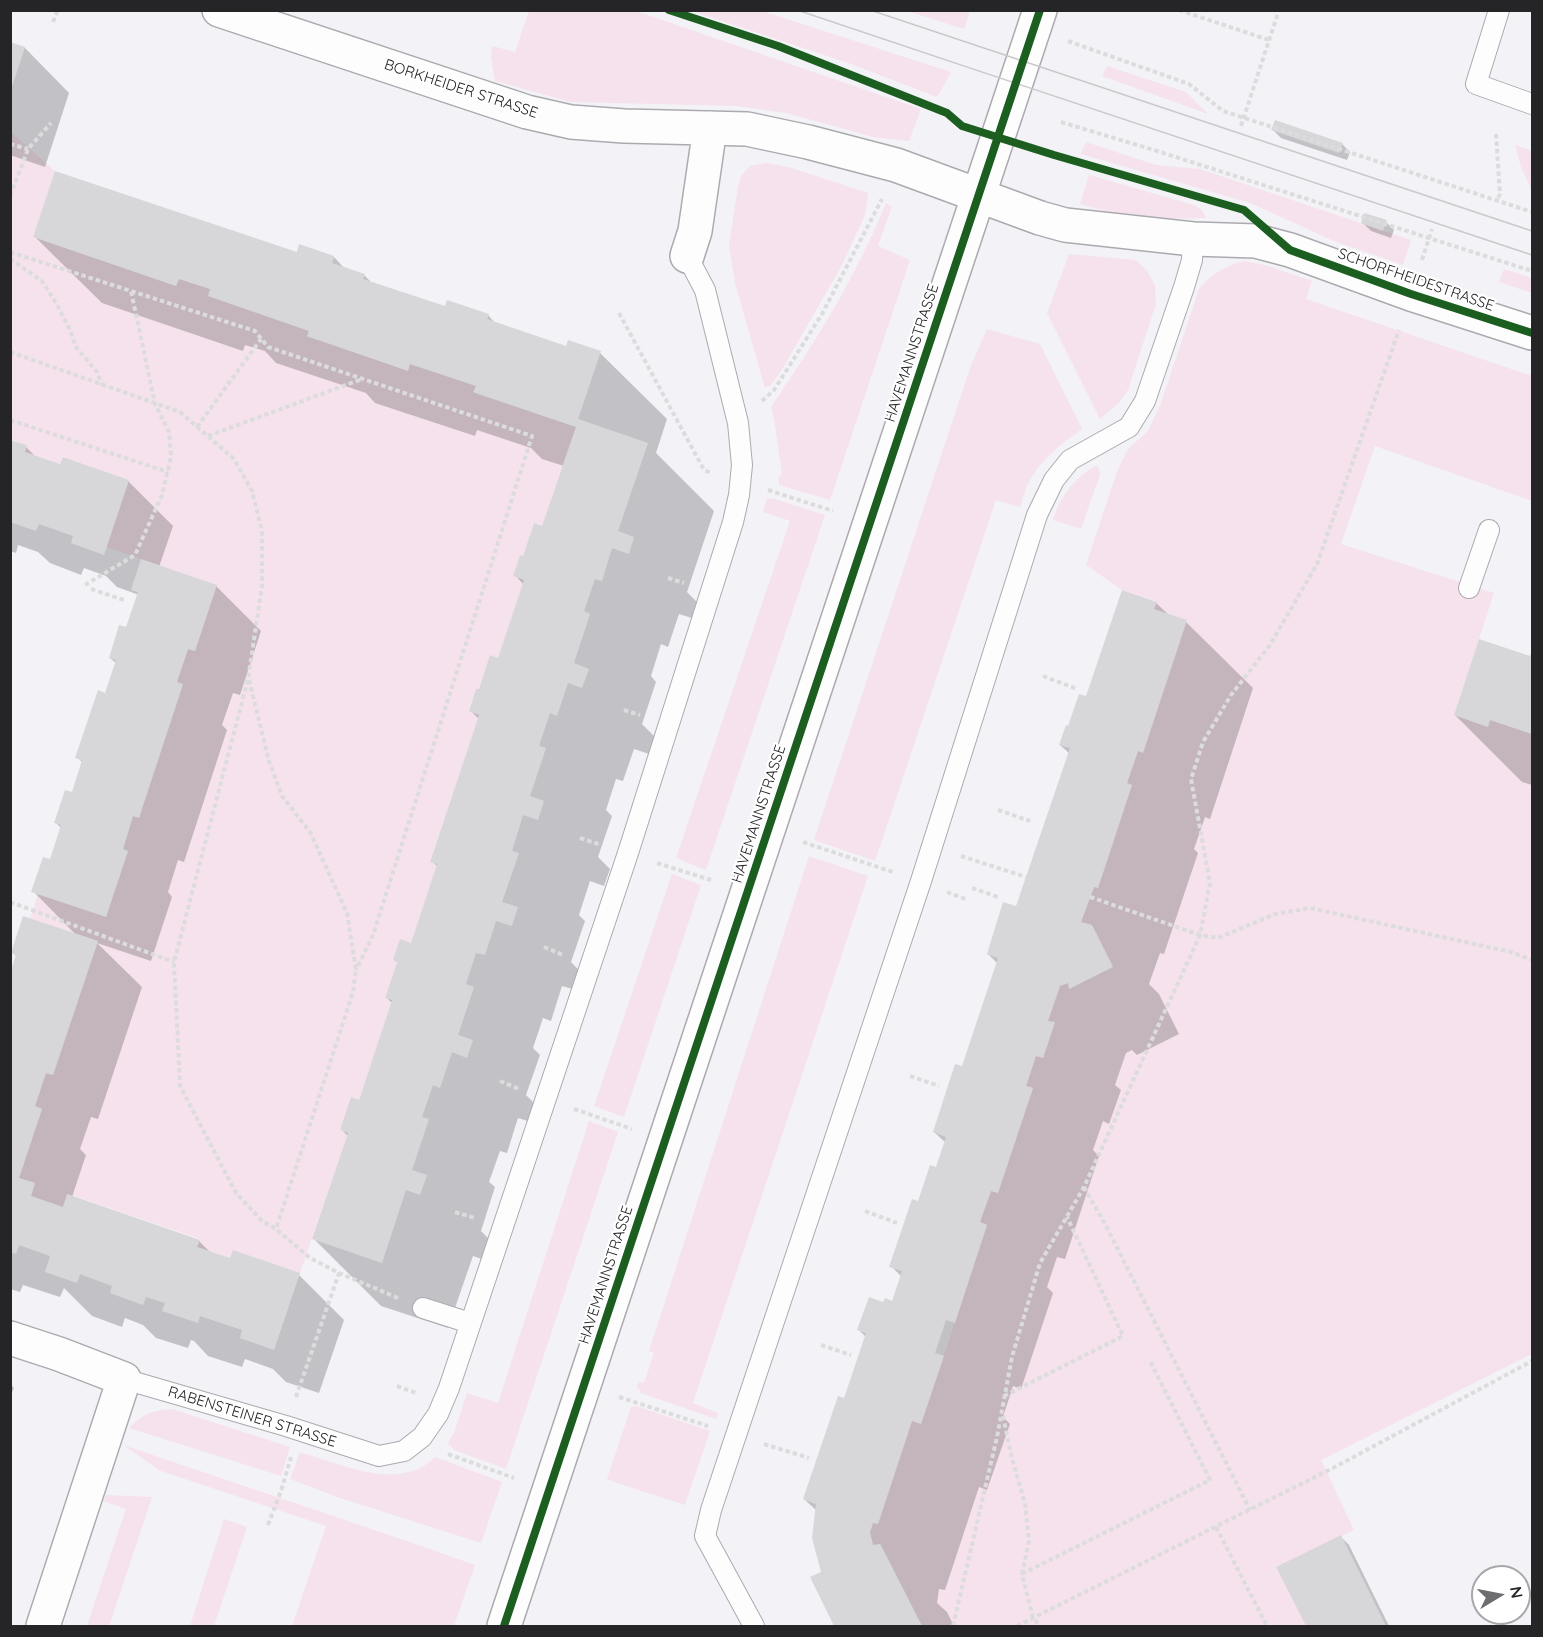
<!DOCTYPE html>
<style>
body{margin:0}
#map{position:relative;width:1543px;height:1637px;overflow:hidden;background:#f3f2f7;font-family:Quicksand,sans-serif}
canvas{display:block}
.frame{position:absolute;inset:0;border:12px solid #252427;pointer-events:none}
.north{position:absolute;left:1471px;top:1565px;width:60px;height:60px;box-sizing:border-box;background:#fff;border:2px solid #a8a7a9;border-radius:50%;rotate:80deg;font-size:16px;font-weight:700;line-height:24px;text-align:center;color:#252427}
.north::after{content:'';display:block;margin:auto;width:21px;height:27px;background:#6d6c70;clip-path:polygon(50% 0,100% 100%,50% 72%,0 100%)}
</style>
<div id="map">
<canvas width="1543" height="1637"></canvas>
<div class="frame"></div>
<div class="north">N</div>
</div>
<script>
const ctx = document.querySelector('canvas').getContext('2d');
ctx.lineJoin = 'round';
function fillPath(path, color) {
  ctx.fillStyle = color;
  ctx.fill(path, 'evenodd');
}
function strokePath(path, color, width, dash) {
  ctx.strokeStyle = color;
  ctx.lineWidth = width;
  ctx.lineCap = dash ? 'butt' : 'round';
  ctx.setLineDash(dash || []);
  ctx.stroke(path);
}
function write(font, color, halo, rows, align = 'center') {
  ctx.font = font + ' Quicksand,sans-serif';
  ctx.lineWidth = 4.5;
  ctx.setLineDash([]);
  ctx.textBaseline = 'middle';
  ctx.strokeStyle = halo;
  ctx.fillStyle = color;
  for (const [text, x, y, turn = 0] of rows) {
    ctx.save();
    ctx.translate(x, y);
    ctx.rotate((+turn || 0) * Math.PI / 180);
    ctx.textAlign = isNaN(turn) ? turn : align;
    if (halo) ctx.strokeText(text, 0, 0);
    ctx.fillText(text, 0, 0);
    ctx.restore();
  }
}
const green = new Path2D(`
 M529 11H636L921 109 909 141 873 137 786 113 737 106 571 102 495 81 491 57 492 46 515 52Z
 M692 11H762L951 72 937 97 851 64Z
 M907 11H970L964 29Z
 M1107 66 1186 92 1208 114 1102 76Z
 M11 132 55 171 33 237 176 286 179 279 210 289 208 296 309 331 307 337 408 370 410 364 476 386 474 393 576 427 542 526 534 523 523 556 520 555 513 576 524 580 498 658 490 656 479 689H476L469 710 479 715 430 861 437 864 411 943 400 940 397 962 385 997 392 1000 359 1100 352 1097 340 1130 348 1133 300 1273 230 1258 197 1247 200 1239 68 1194 63 1207 31 1196 35 1183 19 1178 42 1109 35 1106 46 1073 53 1075 98 941 30 919 38 894 106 916 128 851 123 849 133 816 139 817 183 685 177 682 188 649 195 651 216 585 106 547 129 480 63 457 60 464 25 452 27 445 11 440Z
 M1086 142 1156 165 1200 169 1411 240 1403 265 1334 241 1250 203 1081 154Z
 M1515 145 1532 151V191L1521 167Z
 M768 163 792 168 868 193 865 215 842 265 783 368 771 385 765 388 735 283 729 245 738 187 741 176 750 166Z
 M1089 175 1194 205 1202 210 1206 218 1154 219 1127 217 1080 204Z
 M886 203 892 206 878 246 910 260 830 500 779 485V476L782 475 774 418 771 407C815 343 857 275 886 203Z
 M1069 254 1135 260 1147 270 1155 286 1156 304 1128 390 1119 403 1100 419 1047 313Z
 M1244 261 1265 265 1312 281 1306 299 1532 376V501L1375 446 1341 544 1494 593 1454 715 1488 727 1490 720 1532 734V1354L1321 1460 1354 1530 1276 1567 1306 1626H922L881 1544 873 1545 870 1532 873 1523 878 1524 912 1421 921 1424 987 1225 980 1222 991 1191 998 1193 1033 1088 1026 1086 1036 1056 1043 1058 1055 1023 1048 1021 1060 986 1068 983 1069 989 1113 967 1092 925 1081 922 1094 887 1098 888 1132 785 1127 783 1138 751 1143 752 1187 621 1154 609 1156 601 1122 590 1086 565 1118 469 1128 449 1148 431 1161 403 1199 289C1213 273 1223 267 1244 261Z
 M1504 269 1532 278V293L1499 282Z
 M987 329 1040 344 1082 429C1061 444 1039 461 1028 484 1024 491 1023 500 1020 507L996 500 875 861 814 840 970 368Z
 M1098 465 1100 475 1081 529 1053 520C1060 497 1075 476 1098 465Z
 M767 498 775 499 825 515 706 870 676 858 790 521 763 512Z
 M809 856 868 876 693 1403 718 1413 716 1419 641 1393 637 1386 639 1382 644 1383 654 1353 649 1351Z
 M672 874 701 885 624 1117 594 1106Z
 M589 1121 618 1132 506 1469 454 1450 448 1443 454 1433 467 1393 498 1403Z
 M636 1406 710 1431 685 1505 617 1483 607 1479 631 1407Z
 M172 1409 290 1447 281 1476 129 1428C145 1413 150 1411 172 1409Z
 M123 1445 404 1540 475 1565 454 1626H292L326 1526 161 1471Z
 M300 1452C341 1464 399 1493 435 1457L502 1482 481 1543 340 1498 290 1479Z
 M106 1495 152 1497 109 1626H87L126 1509 103 1501Z
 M224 1519 247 1527 214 1626H190Z`);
const shadow = new Path2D(`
 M10 43 25 48 69 93 45 167 10 155Z
 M1273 130 1342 144 1350 152 1347 160 1281 138Z
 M1386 222 1394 230 1391 238 1371 231 1363 223Z
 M35 237 334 257 345 269 365 276 372 283 446 308 488 315 496 324 567 348 600 353 667 419 656 453 714 511 687 592 700 605 695 619 679 614 668 647 661 644 651 676 656 682 642 724 655 737 649 754 634 749 623 781 616 779 606 810 612 816 598 857 610 869 604 886 590 881 579 915 585 921 571 962 584 975 579 991 562 986 551 1021 543 1018 533 1048 540 1055 526 1095 539 1108 534 1123 518 1118 507 1153 500 1151 489 1182 495 1187 481 1231 493 1243 487 1261 473 1256 448 1328 381 1306 314 1239 349 1137 342 1130 360 1102 393 1004 386 997 398 963 395 960 411 945 438 867 432 861 479 719 470 710 480 691 499 660 524 585 515 575 524 558 543 527 564 466 542 459 531 448 477 430 475 436 375 403 366 393 276 363 265 351 245 345 243 351 102 303Z
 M10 441 26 447 37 458 61 466 128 481 173 526 159 567 216 586 261 631 240 695 233 693 222 725 227 730 184 862 178 860 168 892 172 897 151 961 97 943 142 987 98 1119 91 1117 80 1149 86 1155 72 1197 199 1241 212 1254 299 1275 344 1320 319 1393 286 1382 273 1369 245 1359 242 1367 208 1356 194 1341 191 1340 188 1348 156 1338 143 1325 125 1318 122 1327 92 1316 64 1288 60 1297 23 1285 20 1292 10 1289V978L17 957 13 953 77 936 33 891 51 861 61 828 56 823 72 794 83 763 77 757 106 695 116 663 110 658 127 629 139 595 117 587 106 576 84 568 81 575 50 563 38 552 18 545 16 553 10 551Z
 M1156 603 1169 615 1186 622 1253 688 1210 819 1205 817 1194 849 1198 853 1164 954 1160 953 1149 984 1159 994 1179 1034 1137 1055 1132 1050 1126 1053 1115 1085 1121 1090 1109 1124 1103 1121 1093 1150 1099 1156 1065 1259 1057 1257 1047 1287 1053 1293 1021 1389 1013 1386 1003 1417 1010 1424 987 1490 979 1487 945 1590 939 1589 937 1603 947 1612 954 1626H836L812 1578 822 1573 817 1511 804 1499 845 1400 866 1337 859 1330 884 1304 893 1302 902 1277 891 1266 919 1203 937 1169 946 1143 934 1132 963 1068 998 964 988 954 1017 908 1070 754 1060 745 1087 698Z
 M1532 653V785L1522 782 1455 715 1531 658Z
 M10 1384 14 1388 10 1397Z
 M1341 1537 1349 1545 1389 1626H1307L1278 1568Z`);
const building = new Path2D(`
 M10 42 25 47 11 90H10Z
 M1275 120 1343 143 1339 153 1271 130Z
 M55 171 297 252 299 244 334 256 332 263 365 274 363 279 445 306 447 300 489 314 487 319 566 346 568 340 601 351 578 419 648 443 618 531 634 537 629 554 612 548 602 581 595 579 584 611 590 614 574 663 589 669 582 688 568 683 557 716 550 713 539 746 546 748 530 796 544 801 538 820 523 815 512 851 519 853 502 902 518 907 512 926 496 921 485 955 476 953 466 984 474 987 458 1035 473 1040 467 1058 452 1052 440 1088 433 1085 422 1117 429 1119 412 1170 427 1175 420 1195 406 1190 382 1263 312 1239 348 1133 340 1130 351 1097 359 1100 392 1000 385 998 397 962 393 960 400 939 411 943 437 864 430 862 479 715 469 711 476 689H479L490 655 498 658 524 580 513 576 520 555 523 556 534 523 542 526 576 427 473 392 476 386 410 364 408 371 307 336 309 331 208 296 210 289 179 279 176 286 33 237Z
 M1364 213 1387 220 1383 231 1361 223Z
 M10 440 27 445 25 452 60 464 63 457 129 480 104 555 71 543 73 536 39 524 36 531 10 522Z
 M141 559 217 585 195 651 188 649 177 682 183 684 139 818 133 816 123 849 128 851 106 917 31 892 43 857 50 859 61 825 54 823 65 790 72 792 82 760 75 758 98 690 105 693 116 660 109 658 119 625 126 627 138 592 131 590Z
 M1122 590 1157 602 1154 609 1187 620 1143 753 1138 751 1127 783 1132 785 1098 888 1094 887 1081 922 1092 925 1113 967 1069 989 1068 983 1060 986 1048 1021 1055 1022 1043 1058 1036 1056 1026 1086 1033 1088 998 1193 991 1191 980 1222 987 1225 955 1323 946 1320 935 1353 944 1356 921 1424 912 1421 878 1524 873 1523 870 1532 873 1545 880 1544 922 1626H834L810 1577 821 1572 812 1538 816 1504 803 1499 838 1396 844 1398 866 1333 857 1330 869 1297 883 1302 885 1298 892 1301 902 1271 889 1267 912 1199 918 1201 930 1165 936 1167 946 1137 933 1132 955 1064 962 1066 998 958 987 954 1003 902 1016 906 1070 748 1059 745 1066 725 1068 726 1079 694 1086 696Z
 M1479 639 1530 656 1532 650V734L1490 720 1488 727 1454 715Z
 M23 916 98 941 53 1075 46 1073 35 1106 42 1109 19 1178 35 1183 31 1196 63 1207 67 1194 200 1240 197 1247 230 1258 233 1250 300 1273 274 1350 240 1338 242 1330 200 1316 198 1323 162 1311 165 1303 146 1297 143 1305 110 1293 112 1286 80 1274 77 1283 45 1272 50 1256 19 1245 16 1254 10 1252V973L16 955 11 953Z
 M1341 1535 1386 1626H1306L1276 1567Z`);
const path = new Path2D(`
 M1179 10 1269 40
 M53 22 58 10
 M1068 41 1189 84 1223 111 1532 212
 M1061 122 1157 151 1532 271
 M1241 126 1279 10
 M1496 134 1500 194 1497 200
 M10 144 28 149
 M10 196 28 149 51 123
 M10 252 255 331 268 347 532 436 373 935 356 970
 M10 259 42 281 56 303 70 330 76 347 97 372 102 385
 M1422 260 1432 229
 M619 313 704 470 712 473
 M10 352 180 412 234 459 252 491 262 531V586L248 679 174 962 180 1086 236 1193 262 1221 276 1229 310 1258 339 1273 398 1298
 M762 401 774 390 822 314 882 199
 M10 420 168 472
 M197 427 261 339
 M208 436 362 379
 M768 490 833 511
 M668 578 684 583
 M85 585 135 555 162 495 171 457 169 432 155 404 131 291
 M91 589 124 600
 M1043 676 1077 689
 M249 680 269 761 282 796 310 832 347 913 356 970 353 992 276 1229
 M624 710 640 715
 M998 810 1030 821
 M580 838 601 845
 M803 842 893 872
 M961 856 1026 877
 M657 863 711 880
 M972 888 998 897
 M947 892 968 900
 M1090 897 1200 935 1218 938 1275 914 1310 908 1511 952 1532 960
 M10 902 174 962
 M544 947 563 955
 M910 1076 939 1086
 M500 1081 519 1089
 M574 1109 632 1129
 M1084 1187 1105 1224 1250 1510
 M865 1211 897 1223
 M455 1212 475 1218
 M821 1345 851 1355
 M397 1386 416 1393
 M1004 1396 1123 1336 1067 1217
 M296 1397 339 1273
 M619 1397 708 1426
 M1003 1416 1012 1459 1025 1503 1029 1541 1022 1574 1033 1618 1040 1626
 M764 1444 809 1458
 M448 1454 514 1478
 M10 1502H12
 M268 1525 282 1488 291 1457
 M1216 1527 1267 1626
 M1022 1574 1210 1480 1150 1361
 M953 1626 997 1437 1012 1357 1040 1263 1084 1187 1200 935 1210 883 1191 779 1203 742 1231 695 1270 645 1317 564 1399 330
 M1017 1626 1333 1468 1532 1361`);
const service = new Path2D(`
 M1499 10 1476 84 1532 104
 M1469 588 1489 530
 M423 1308 470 1323
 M124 1379 286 1426 379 1456 404 1451 422 1437 438 1414 449 1388 628 853 733 522 739 495 742 465 738 423 705 290 687 256
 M754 1626 705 1536 711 1510 921 881 1037 515 1054 480 1070 460 1129 427 1145 401 1184 287 1192 260 1193 239`);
const minor = new Path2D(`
 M219 10 527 112 571 122 624 126 747 129 808 142 896 165 1040 218 1065 225 1193 239 1256 241 1290 250 1411 294 1532 333
 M687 256 695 231 710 128
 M10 1338 59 1354 124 1379 43 1626`);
const secondary = new Path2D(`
 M504 1626 1040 10`);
const tram = new Path2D(`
 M797 10C1042 92 1287 175 1532 255
 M870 10 1532 231`);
const cycleway = new Path2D(`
 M669 10 778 46 947 113 962 126 1054 155 1244 210 1290 250 1411 294 1532 333
 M504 1626 1040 10`);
const streetNames = [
 ["BORKHEIDER STRASSE",461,89,18],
 ["SCHORFHEIDESTRASSE",1416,280,19],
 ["HAVEMANNSTRASSE",912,353,-72],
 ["HAVEMANNSTRASSE",759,814,-72],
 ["HAVEMANNSTRASSE",606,1275,-72],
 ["RABENSTEINER STRASSE",252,1417,17]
];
fillPath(green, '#f6e2ec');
fillPath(shadow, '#0003');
fillPath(building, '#d7d7da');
strokePath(service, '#abaaae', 22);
strokePath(minor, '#abaaae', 36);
strokePath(secondary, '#abaaae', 36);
strokePath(path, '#dcdcdd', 4, [4.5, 3]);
strokePath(service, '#fdfdfe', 20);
strokePath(minor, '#fdfdfe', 33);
strokePath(secondary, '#fdfdfe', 33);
strokePath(tram, '#c9c9ca', 1.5);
strokePath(cycleway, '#1b5e20', 8);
write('15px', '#252427', '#fff', streetNames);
</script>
